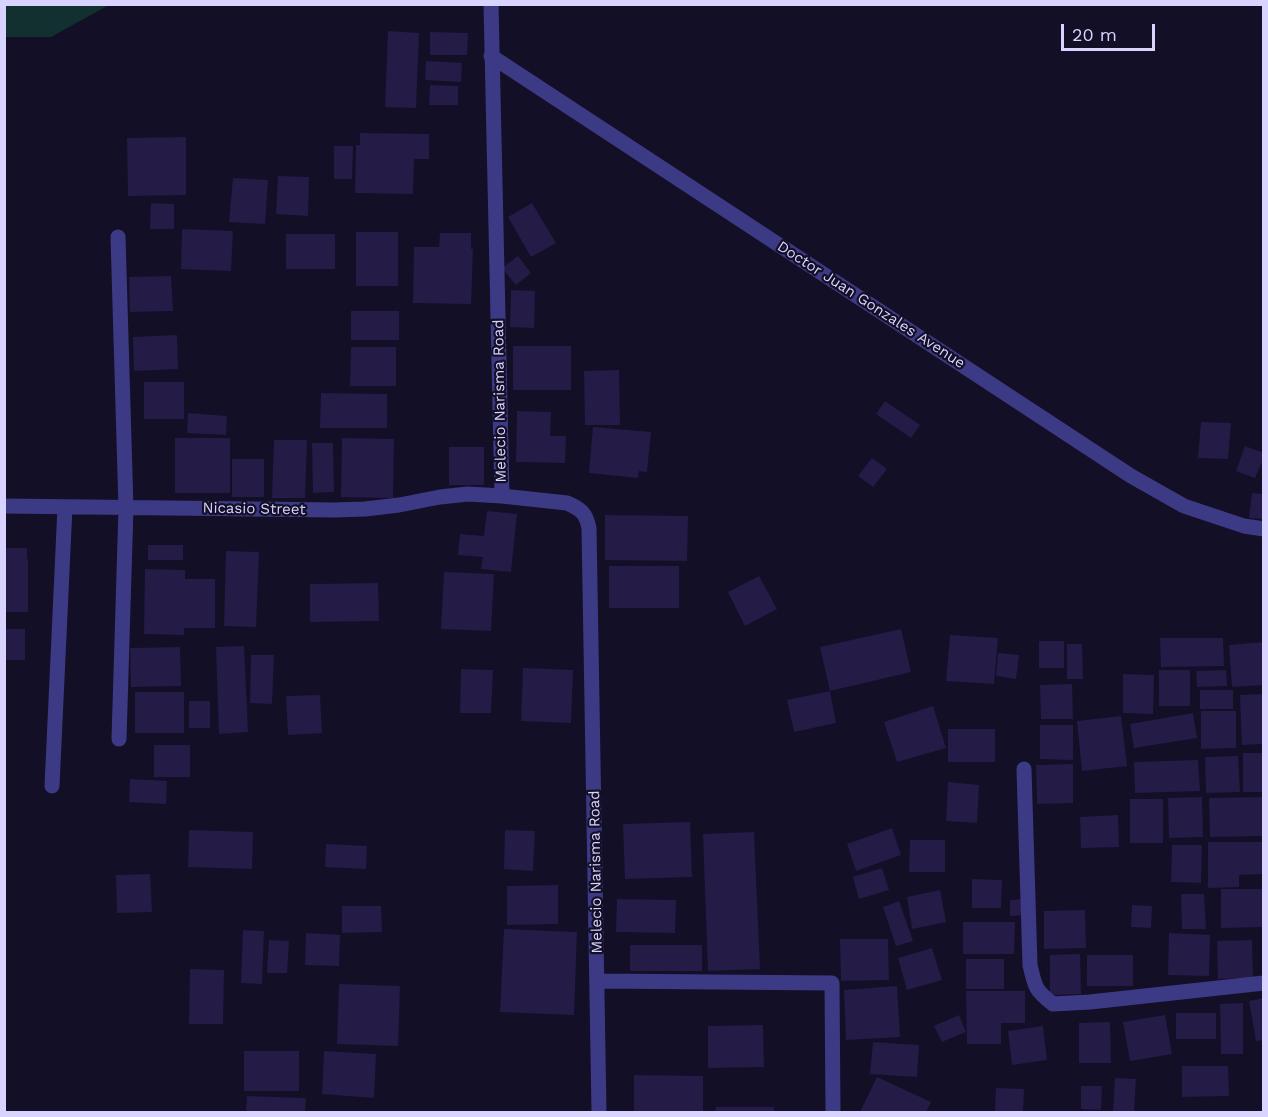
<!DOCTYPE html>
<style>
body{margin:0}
#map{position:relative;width:1268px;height:1117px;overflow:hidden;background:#130f26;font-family:"Work Sans",sans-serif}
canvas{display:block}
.frame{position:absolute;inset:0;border:6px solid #d9d4ff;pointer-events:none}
.scale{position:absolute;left:1061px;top:24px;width:94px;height:27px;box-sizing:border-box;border:3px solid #d9d4ff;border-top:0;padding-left:8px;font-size:18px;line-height:21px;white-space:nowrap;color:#d9d4ff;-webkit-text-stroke:4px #130f26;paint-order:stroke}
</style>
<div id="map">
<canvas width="1268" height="1117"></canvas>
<div class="frame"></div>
<div class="scale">20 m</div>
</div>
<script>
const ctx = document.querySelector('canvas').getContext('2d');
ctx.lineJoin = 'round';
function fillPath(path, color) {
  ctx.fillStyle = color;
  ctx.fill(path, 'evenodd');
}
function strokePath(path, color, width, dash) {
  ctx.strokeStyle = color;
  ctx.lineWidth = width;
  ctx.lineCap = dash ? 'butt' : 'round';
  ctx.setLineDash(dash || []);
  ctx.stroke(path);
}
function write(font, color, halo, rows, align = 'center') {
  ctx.font = font + ' "Work Sans",sans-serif';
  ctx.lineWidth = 4.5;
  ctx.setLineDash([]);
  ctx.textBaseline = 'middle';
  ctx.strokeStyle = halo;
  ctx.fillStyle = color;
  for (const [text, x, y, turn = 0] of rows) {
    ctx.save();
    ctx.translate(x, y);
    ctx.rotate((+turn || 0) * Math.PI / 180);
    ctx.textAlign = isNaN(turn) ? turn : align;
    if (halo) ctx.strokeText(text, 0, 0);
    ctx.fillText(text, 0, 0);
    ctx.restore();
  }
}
const green = new Path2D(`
 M4 5 5 4 109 5 51 37H5Z`);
const building = new Path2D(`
 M388 31 419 33 416 108 385 107Z
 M430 32 468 33 467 55H430Z
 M426 61 462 63 461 82 425 80Z
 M430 85 458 86V105H429Z
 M360 133 429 134V159H414L413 194 355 193 356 145H360Z
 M186 137V195L128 196 127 138Z
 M334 146H353L352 179H334Z
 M278 176 309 177 308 216 276 214Z
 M233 178 268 180 265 224 229 222Z
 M151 203 174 204V229H150Z
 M532 203 556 243 531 257 508 217Z
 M182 229 233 231 231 271 181 269Z
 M356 232H398V286H356Z
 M440 233H471V249H473L471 304 413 303 414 247H439Z
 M286 234H335V269H286Z
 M518 256 531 273 516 285 502 268Z
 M171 276 173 311 130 312 129 277Z
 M511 290 535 291 534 328 510 327Z
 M351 311H399V340H351Z
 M177 335 178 369 134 371 133 337Z
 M513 346H571V390H513Z
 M351 347H396V386H350Z
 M619 370 620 425H585L584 371Z
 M144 382H184V419H144Z
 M321 393 387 394V428H320Z
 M885 401 920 425 911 438 876 414Z
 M517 411 551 412 550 436H566L565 463 516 462Z
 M188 413 227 416 226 435 187 433Z
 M1201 422 1231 423 1228 459 1198 458Z
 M593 427 651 432 647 472 639 471 638 478 589 473Z
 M175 438H230V493H175Z
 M342 438 394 439 393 498 341 497Z
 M274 440H307L305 498H272Z
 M312 443H333L334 492 313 493Z
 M1245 446 1264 453V457L1255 478 1236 471Z
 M449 447H484V485H449Z
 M872 458 887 469 873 487 858 476Z
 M232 459H264V497H232Z
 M1252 493 1264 494V519L1249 518Z
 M487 511 517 514 511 572 481 569 483 557 458 555 460 534 484 536Z
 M605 515 688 516 687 561 605 560Z
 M148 545H183V560H148Z
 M4 548H27V559H28V612H4Z
 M226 551 259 552 256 627 224 626Z
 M609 566H679V608H609Z
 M145 569 185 570V579H215V628H184V635L144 634Z
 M444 572 494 574 491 631 441 629Z
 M759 576 777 609 745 626 728 592Z
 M378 583 379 621 310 622V584Z
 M4 629H25V660H4Z
 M901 629 911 672 830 691 820 647Z
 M950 635 998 638 994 684 946 681Z
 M1160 638H1223L1224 666 1161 667Z
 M1039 641H1064V668H1039Z
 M1264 642V685L1232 687 1229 645Z
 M1067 644H1082L1083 679H1067Z
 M244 646 248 732 219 734 216 647Z
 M180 647 181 686 131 687 130 648Z
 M998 653 1019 655 1016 679 996 676Z
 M251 655H274L272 704 250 703Z
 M523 668 573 670 571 723 521 721Z
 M461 669 493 670 491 713H460Z
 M1159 670H1190V706H1159Z
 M1226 670 1227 686 1197 687 1196 671Z
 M1123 674 1154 675 1153 714 1123 713Z
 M1072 684 1073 719H1041L1040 685Z
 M1200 690H1233V709H1200Z
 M830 691 836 723 794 732 787 700Z
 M135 692H184V733H135Z
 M1264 694V744L1242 745 1240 695Z
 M320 695 322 733 288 735 286 696Z
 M189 701H210V728H189Z
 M933 706 946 748 897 762 884 722Z
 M1201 711H1236V748L1201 749Z
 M1193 713 1197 738 1134 748 1130 724Z
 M1121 716 1127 766 1082 771 1077 721Z
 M1040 725H1073V760L1040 759Z
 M948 729H995V762H948Z
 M154 745H190V777H154Z
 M1243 753H1264V792H1243Z
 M1238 756 1240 792 1206 793 1205 757Z
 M1198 760 1200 791 1135 793 1134 762Z
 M1073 764V803L1037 804 1036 765Z
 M130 779 167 781 166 804 129 802Z
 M948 782 979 785 977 823 946 821Z
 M1202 797 1203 837 1169 838 1168 798Z
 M1264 797V836L1210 837 1209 798Z
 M1130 799H1163V843H1130Z
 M1118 815 1119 847 1081 848 1080 817Z
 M690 822 692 877 625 879 623 824Z
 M892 828 901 855 856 871 847 844Z
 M189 830 253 832 252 869 188 867Z
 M505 830 535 831 533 871 504 869Z
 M754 832 760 969 708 971 703 834Z
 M910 840H945V872H909Z
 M1208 842H1264V874L1239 875V887L1208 888Z
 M326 844 367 846 366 869 325 867Z
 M1172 845H1202L1201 883 1171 882Z
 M882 868 889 890 859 899 853 877Z
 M150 874 152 912 117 913 116 875Z
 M972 879 1002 880 1001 908H972Z
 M558 885V924L507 925V886Z
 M1221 889H1264V927L1221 928Z
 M940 890 946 922 912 929 907 897Z
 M1181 894H1204L1206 929H1182Z
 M617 899 676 900 675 933 616 932Z
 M1024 899 1025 915 1010 916V900Z
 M899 901 913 941 896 946 883 907Z
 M1132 905 1152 906 1151 928 1131 927Z
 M342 906H381L382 932 342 933Z
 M1085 910 1086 948 1044 949V911Z
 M963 922H1015L1014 954H963Z
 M504 929 577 932 574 1015 500 1012Z
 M243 930 264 931 262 984 241 983Z
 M306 933 340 935 339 966 305 965Z
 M1169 933 1210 935 1209 976 1168 975Z
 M840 939H888L889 980 841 981Z
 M269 940 289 941 287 973H267Z
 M1252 940 1253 978 1218 979 1217 941Z
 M630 945H702V971H630Z
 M932 948 942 980 907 990 898 958Z
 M1080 954 1081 994 1050 995V955Z
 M1087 955H1133V986H1087Z
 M966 959H1004V989H966Z
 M190 969 224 970 223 1024H189Z
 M339 984 400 986 398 1046 337 1044Z
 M897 986 900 1037 846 1040 844 990Z
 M966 991H1025V1023H1001V1044H967Z
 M1264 998V1040L1256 1041 1249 1001Z
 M1243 1003V1054H1221L1220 1004Z
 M1176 1013H1216V1039H1176Z
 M959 1015 966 1032 942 1042 934 1026Z
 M1165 1015 1172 1054 1130 1061 1123 1022Z
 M1110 1022 1111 1063H1079V1023Z
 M763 1025 764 1067 708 1068V1026Z
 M1043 1026 1047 1060 1012 1065 1008 1031Z
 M873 1042 919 1045 917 1077 870 1074Z
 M244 1051H299V1091H244Z
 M324 1051 376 1054 374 1098 322 1094Z
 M1182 1066H1228L1229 1096 1182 1097Z
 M634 1075 703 1076V1112H634Z
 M877 1077 931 1102 926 1112H860Z
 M1115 1078 1136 1079 1134 1112H1113Z
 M1081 1086H1102L1101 1110 1081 1109Z
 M996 1088 1024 1089 1023 1112H995Z
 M247 1096 306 1098 305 1112H246Z
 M716 1107H774V1112H715Z`);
const street = new Path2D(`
 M491 4 502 496 567 503C581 509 586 513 589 528L599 1112
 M491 56 1131 476 1184 506 1244 526 1264 529
 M118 237 126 508 119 739
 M4 506 335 510 365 509 399 505 440 497 468 494 502 496
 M1024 769 1030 965C1035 987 1035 990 1053 1004L1090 1002 1264 983
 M52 786 65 507
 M598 981 832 983 833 1112`);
const streetNames = [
 ["Doctor Juan Gonzales Avenue",871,305,33],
 ["Melecio Narisma Road",500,401,-91],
 ["Nicasio Street",254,509,1],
 ["Melecio Narisma Road",596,872,-91]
];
fillPath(green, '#12302f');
fillPath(building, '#241b47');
strokePath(street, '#3d3a85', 15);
write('15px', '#d9d4ff', '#130f26', streetNames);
</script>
